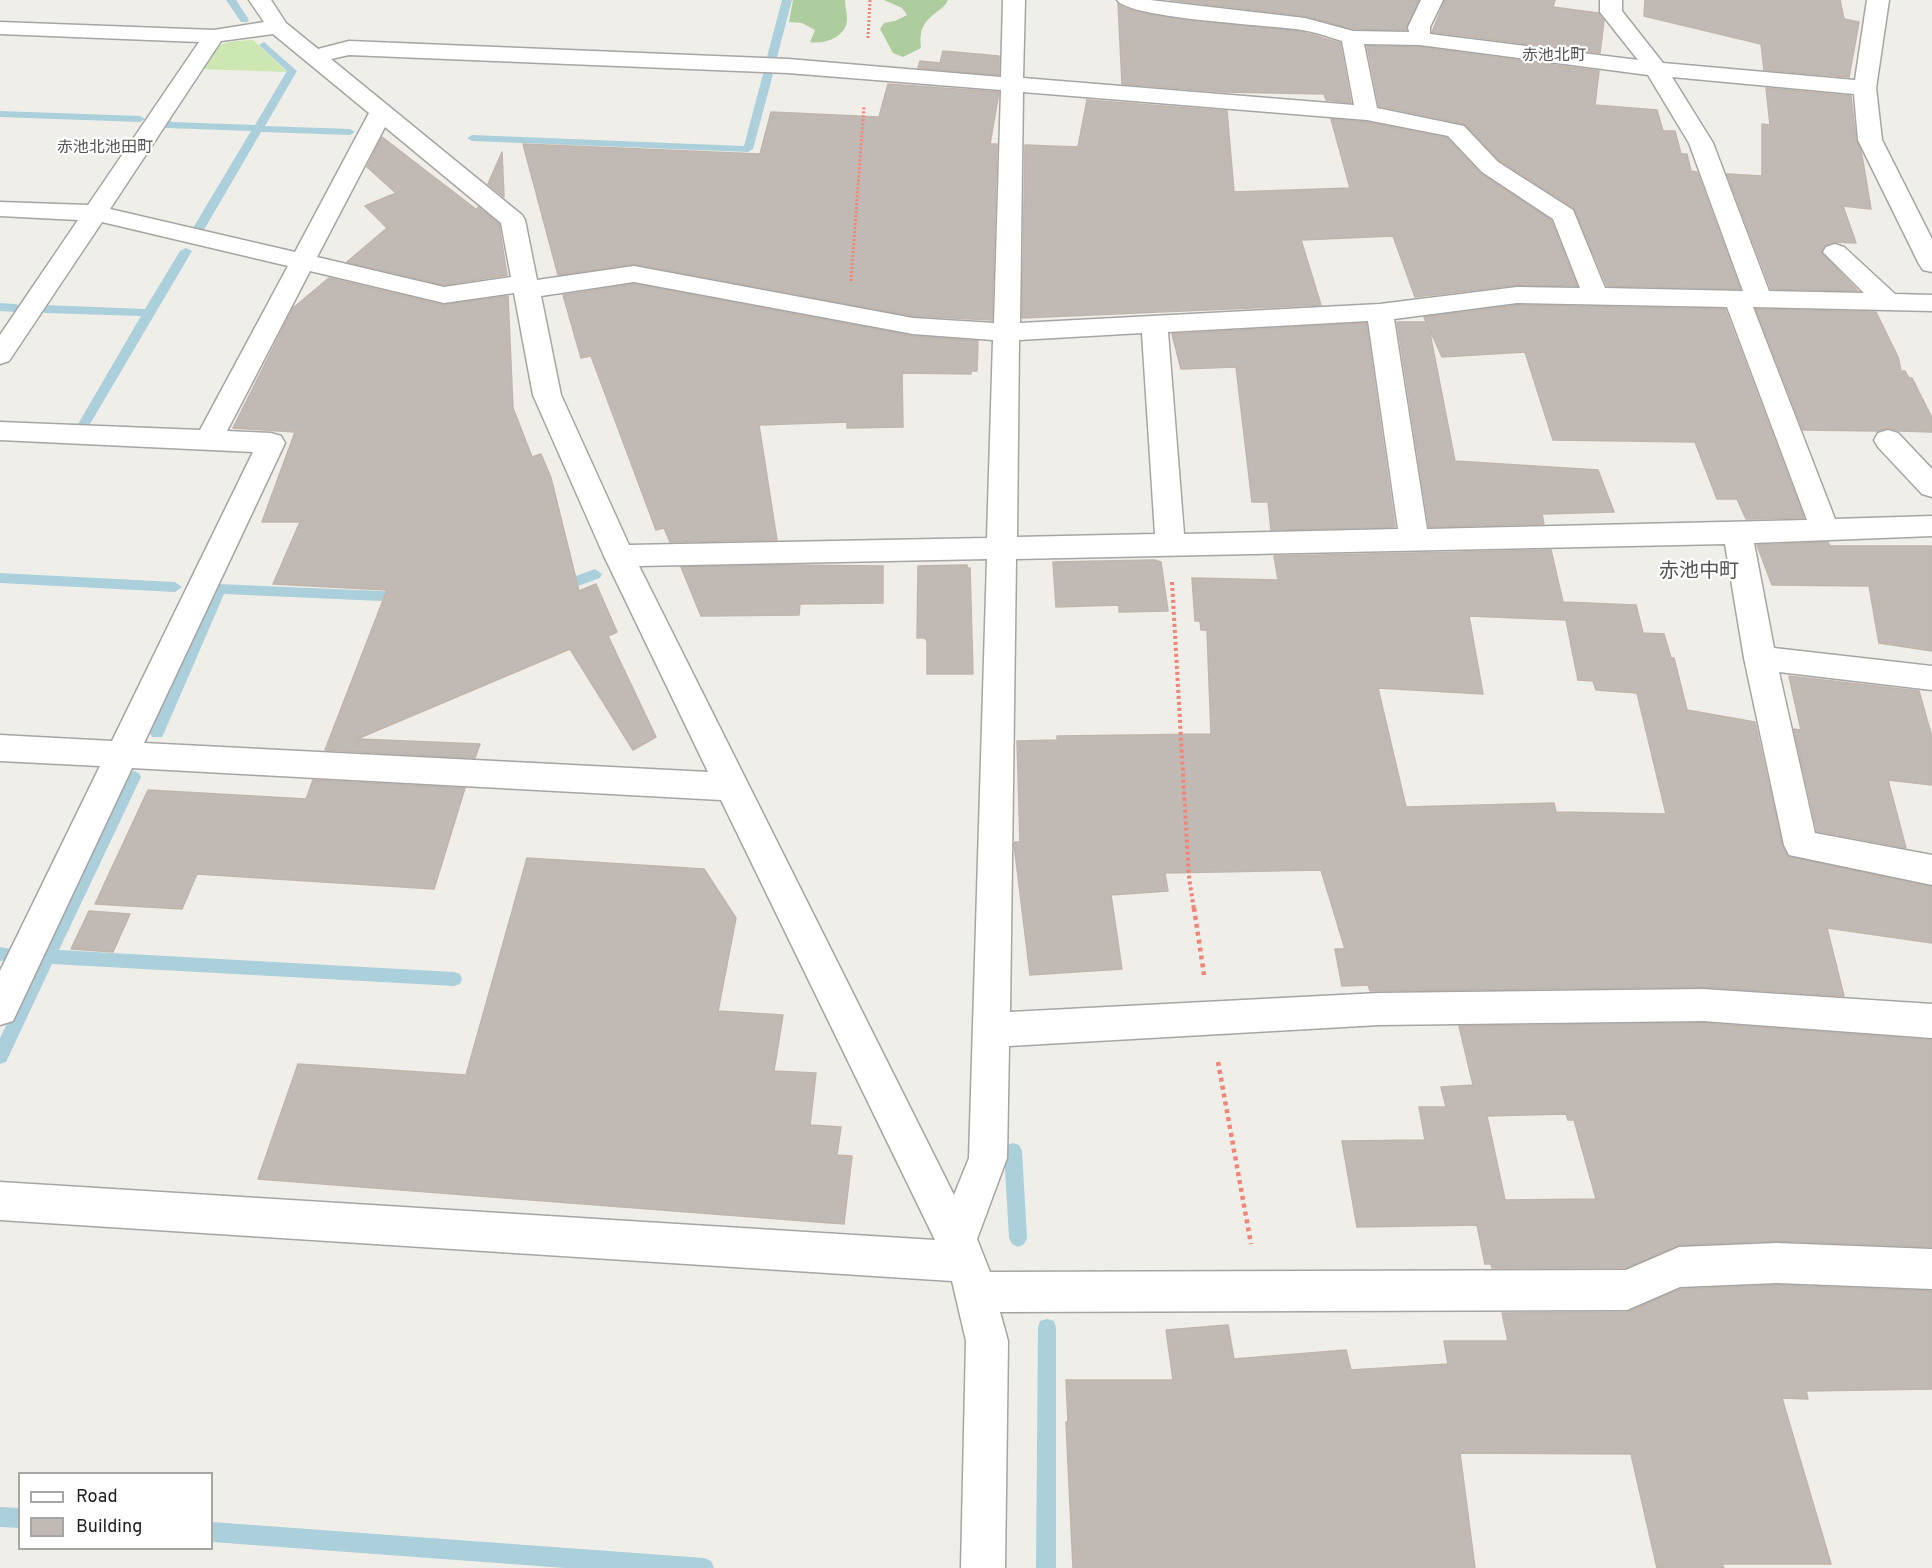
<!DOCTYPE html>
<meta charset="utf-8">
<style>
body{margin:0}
#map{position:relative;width:1932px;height:1568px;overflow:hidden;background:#f0eee8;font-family:Overpass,sans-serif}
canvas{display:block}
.legend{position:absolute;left:18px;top:1472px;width:195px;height:78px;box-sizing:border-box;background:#fff;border:2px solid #a6a6a6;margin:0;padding:8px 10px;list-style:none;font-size:18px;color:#212121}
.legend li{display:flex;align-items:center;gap:12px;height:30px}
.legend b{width:30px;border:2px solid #a6a6a6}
</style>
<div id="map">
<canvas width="1932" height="1568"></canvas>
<ul class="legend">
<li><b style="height:8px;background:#fff"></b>Road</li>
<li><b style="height:16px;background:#c1bab4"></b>Building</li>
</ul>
</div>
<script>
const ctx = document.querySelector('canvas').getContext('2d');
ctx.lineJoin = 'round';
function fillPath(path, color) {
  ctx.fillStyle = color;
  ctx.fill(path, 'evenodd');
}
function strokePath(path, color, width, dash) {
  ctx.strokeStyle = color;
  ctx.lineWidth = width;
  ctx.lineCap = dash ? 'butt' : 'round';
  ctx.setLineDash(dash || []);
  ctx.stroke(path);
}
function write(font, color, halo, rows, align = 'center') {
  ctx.font = font + ' Overpass,"Noto Sans JP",sans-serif';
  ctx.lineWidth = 4.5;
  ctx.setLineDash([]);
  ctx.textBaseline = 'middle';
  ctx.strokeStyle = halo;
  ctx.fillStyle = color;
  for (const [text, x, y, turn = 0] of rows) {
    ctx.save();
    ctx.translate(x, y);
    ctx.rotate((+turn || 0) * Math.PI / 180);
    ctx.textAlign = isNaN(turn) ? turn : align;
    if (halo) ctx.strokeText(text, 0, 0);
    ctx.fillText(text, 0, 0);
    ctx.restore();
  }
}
const grass = new Path2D(`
 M253 40 287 72 200 69C217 41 221 42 253 40Z`);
const forest = new Path2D(`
 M793 0H845C845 6 847 13 847 19 847 37 824 45 810 42L815 30 802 23 789 22Z
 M884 0H948C945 6 943 7 938 11 923 22 919 30 921 48L903 57 893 53 880 29 884 23 895 21 907 15 902 8Z`);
const stream = new Path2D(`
 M226 0H236L249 20 247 22H241Z
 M782 0H792L777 57 772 60 767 57Z
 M264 42 297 71 265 126 350 129 355 132 350 135 261 132 205 228 203 230H195L193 228 251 131 166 128 161 125 162 121 167 118 172 122 255 125 287 71 261 47 259 45Z
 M768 71 773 74 753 149 748 152 472 141 467 138 472 135 744 146 763 74Z
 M0 111 140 116 145 119 140 122 0 117Z
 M186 248 192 251 90 424 84 428 80 427 78 424 141 316 45 313 39 309 45 305 145 309 180 251Z
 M0 303 16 304 22 308 16 312 0 311Z
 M595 569 602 574 600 578 559 593 552 588 554 584Z
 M0 573 175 582 182 587 175 592 0 583Z
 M219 584 403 592 410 597 403 602 224 594 164 733 162 737H152L150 733 212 589Z
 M134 771 139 773 141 777 59 950 454 972 460 974 462 979 460 984 454 986 52 964 6 1062 0 1064V1038L127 777 129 773Z
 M0 947 16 950 18 955 16 960 0 961Z
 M1013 1143 1019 1145 1022 1151 1027 1238 1024 1244 1018 1247 1012 1244 1009 1238 1004 1151 1007 1145Z
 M1047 1319 1054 1321 1056 1328V1568H1036L1038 1328 1040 1321Z
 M0 1507 20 1508V1528L0 1527Z
 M212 1522 704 1558 711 1561 714 1568H565L212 1542Z`);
const building = new Path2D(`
 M1170 0H1419L1406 30 1353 29 1305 16Z
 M1445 0H1555L1553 7 1598 13 1604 21 1600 53 1432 32Z
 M1645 0H1840L1844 19 1859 22 1849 77 1764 70 1761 44 1644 16Z
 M1118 3 1127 9 1147 14 1302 32 1340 43 1351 103 1326 100 1324 94 1225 92 1122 84Z
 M1367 46 1420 47 1599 71 1595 105 1657 110 1663 131H1675L1681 154H1687L1691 171 1697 172 1740 289 1607 286 1574 208 1499 160 1464 124 1379 106Z
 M943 51 999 56V75L918 68 920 61 940 63Z
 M888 84 999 92 990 144H997L992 320 913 316 634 264 558 275 523 144 760 154 771 112 879 117Z
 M1766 88 1851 96 1856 140 1861 150 1871 209 1843 206 1856 243 1834 242 1825 245 1821 252 1858 291 1771 289 1727 174 1762 176V124L1770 125Z
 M1087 100 1227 111 1234 192 1350 188 1331 119 1367 122 1447 138 1481 174 1551 220 1577 286 1517 285 1415 297 1393 236 1301 240 1321 305 1022 318 1025 145 1078 147Z
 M382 137 477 210 478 207 499 224 507 275 444 285 347 262 387 228 365 206 396 193 367 167Z
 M502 152 504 197 488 184Z
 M329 278 443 305 508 296 513 408 532 457 541 454 551 478 579 591 596 584 617 632 608 636 656 737 633 750 570 649 357 739 480 744 475 758 325 750 387 590 273 584 300 522H262L295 432 233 428 293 308Z
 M634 284 913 336 978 341 977 371H971V374L902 373 903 427 847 428V422L759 425 777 540 670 542 664 528 656 530 591 356 581 358 563 295Z
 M1517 305 1725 309 1804 518 1746 519 1737 499H1717L1695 442 1553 440 1525 352 1442 357 1429 328 1455 461 1598 470 1614 512 1542 514 1544 524 1429 527 1397 322H1426L1424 317Z
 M1756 309 1876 312 1898 357 1901 371H1905L1909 378H1912L1932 418V432L1900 431 1889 428 1877 431 1803 430Z
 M1366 323 1395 527 1271 530 1268 502H1252L1236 367 1181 369 1172 334Z
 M1828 542 1830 546H1932V651L1879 643 1869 586 1772 585 1757 545Z
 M1551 550 1563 602 1636 605 1643 633 1664 634 1671 658H1674L1687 710 1755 722 1782 845 1787 856 1932 887V943L1827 928 1844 996 1703 987 1370 991 1368 985 1342 986 1335 949H1345L1321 870 1165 873 1168 891 1111 895 1122 969 1030 975 1014 844 1015 842H1020L1017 741 1057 740V736L1211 734 1207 630H1201L1200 621H1195L1192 578 1278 580 1274 556ZM1469 616 1566 620 1578 680 1593 681 1596 690 1637 693 1666 814 1556 812 1554 803 1406 807 1378 688 1483 694Z
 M1154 560 1161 562 1168 611 1119 612V605L1056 607 1053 562Z
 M781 565 883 566V603L800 604 799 615 701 616 681 567Z
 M967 565V568H970L973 674H927V641L925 638H917L918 566Z
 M1789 676 1919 691 1932 737V785L1888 780 1906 848 1817 831 1794 729 1801 730Z
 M313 780 465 788 434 889 197 874 182 909 95 904 148 790 306 799Z
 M527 858 704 869 736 918 718 1011 783 1015 774 1071 816 1073 810 1125 841 1127 837 1155 852 1156 844 1224 258 1179 298 1064 466 1075Z
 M89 911 130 914 113 952 71 949Z
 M1703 1023 1932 1040V1247L1777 1241 1679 1245 1626 1268H1492L1491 1264H1485L1477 1225 1357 1227 1342 1141 1425 1140 1419 1107H1446L1441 1087 1473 1085 1459 1026ZM1566 1114 1568 1120H1574L1596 1199 1505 1200 1487 1116Z
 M1777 1285 1932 1291V1389L1806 1391 1808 1399 1782 1398 1831 1564H1722L1724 1568H1657L1631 1454 1460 1453 1475 1568H1073L1066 1422H1068L1066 1380H1173L1166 1330 1228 1325 1234 1359 1346 1350 1351 1370 1448 1364 1444 1341H1508L1502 1313 1627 1312 1681 1289Z`);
const pathFar2 = new Path2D(`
 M868 38 870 0
 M851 281 864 106`);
const pathFar1 = new Path2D(`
 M1172 582 1189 878 1194 910`);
const path = new Path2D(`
 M1194 908 1204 975
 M1218 1062 1251 1244`);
const minor = new Path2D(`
 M249 0H271L286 23 318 49 349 41 788 59 1001 77 1003 0H1025L1023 78 1354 105 1342 41C1329 37 1315 32 1302 30 1272 25 1130 19 1117 0H1150L1305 18 1353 31 1409 32 1408 27 1421 0H1443L1430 27V34L1638 60 1600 12V0H1622V11L1663 63 1855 80 1867 0H1889L1876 88 1882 140 1932 239V272L1923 270 1919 264 1858 140 1854 94 1672 77 1713 143 1769 291 1864 293 1823 252 1826 247 1835 244 1844 247 1895 294 1932 295V311L1753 307 1835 519 1932 516V536L1754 543 1774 648 1932 666V690L1779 672 1815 833 1932 855V885L1789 855 1784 845 1744 658 1725 544 1016 559 1010 1012 1379 993 1703 989 1932 1004V1038L1703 1021 1379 1025 1009 1046 1007 1158 977 1239 990 1272 1626 1270 1679 1247 1777 1243 1932 1249V1289L1777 1283 1680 1287 1627 1310 1000 1312 1008 1341 1005 1568H961L966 1341 952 1281 0 1220V1182L935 1240 721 800 132 768 13 1021 0 1025V971L100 766 0 761V735L112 741 253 452 0 440V422L200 430 288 266 102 222 9 361 0 364V335L78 220 0 216V202L88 205 199 42 0 34V22L214 30 264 22ZM273 34 369 113 295 252 110 209 221 41ZM1364 44 1420 45 1648 75 1689 143 1743 291 1605 288 1573 210 1498 162 1464 126 1377 108ZM349 55 788 73 1001 90 994 323 913 318 634 266 537 280 525 220 522 215 331 59ZM1023 92 1367 120 1448 136 1482 172 1553 219 1580 288 1517 287 1380 304 1020 323ZM385 127 501 223 511 277 444 287 317 257ZM310 271 444 303 514 293 533 395 604 556 708 772 144 743 285 443 281 436 271 433 227 431ZM634 282 913 334 993 340 987 538 629 545 561 395 541 296ZM1517 303 1727 307 1807 520 1427 529 1394 319ZM1368 321 1398 529 1184 534 1168 332ZM1142 333 1155 534 1017 537 1019 340ZM987 559 969 1158 954 1195 639 566Z
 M1888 430 1898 433 1932 469V497L1922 494 1878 447 1874 440 1878 433Z`);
const farQuarternames = [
 ["赤池北町",1554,57],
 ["赤池北池田町",105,149]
];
const quarterNames = [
 ["赤池中町",1699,573]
];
fillPath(grass, '#cce7b1');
fillPath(forest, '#adcd9f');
fillPath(stream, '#abd0db');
fillPath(building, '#c1bab4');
strokePath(building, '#c1b5ab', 1.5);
strokePath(minor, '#a5a5a5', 3);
strokePath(pathFar2, '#f28477', 3, [2, 2]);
strokePath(pathFar1, '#f28477', 4, [3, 3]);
strokePath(path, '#f28477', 4.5, [4, 4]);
fillPath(minor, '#fff');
write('16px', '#545454', '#fff', farQuarternames);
write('20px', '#545454', '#fff', quarterNames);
</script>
